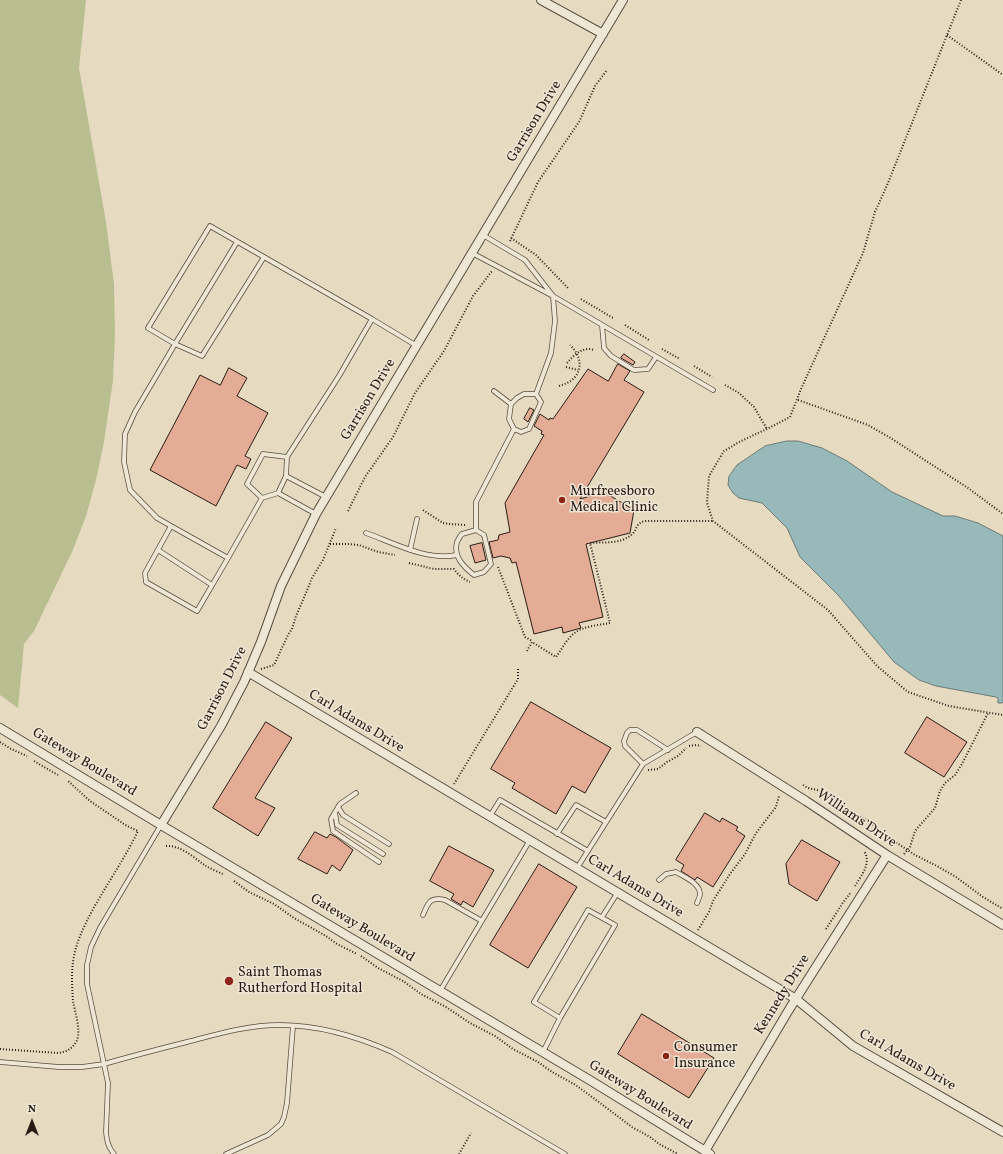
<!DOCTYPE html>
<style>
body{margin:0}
#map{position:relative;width:1003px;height:1154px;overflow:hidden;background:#e6dac0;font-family:Vollkorn,serif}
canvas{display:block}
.north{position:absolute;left:12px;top:1102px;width:40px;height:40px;-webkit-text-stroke:3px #efe7d6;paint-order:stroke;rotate:0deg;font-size:11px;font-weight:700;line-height:16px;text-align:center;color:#291c15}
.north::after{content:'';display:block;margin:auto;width:14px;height:18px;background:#291c15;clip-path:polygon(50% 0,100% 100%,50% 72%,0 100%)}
</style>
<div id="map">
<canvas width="1003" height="1154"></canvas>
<div class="north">N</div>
</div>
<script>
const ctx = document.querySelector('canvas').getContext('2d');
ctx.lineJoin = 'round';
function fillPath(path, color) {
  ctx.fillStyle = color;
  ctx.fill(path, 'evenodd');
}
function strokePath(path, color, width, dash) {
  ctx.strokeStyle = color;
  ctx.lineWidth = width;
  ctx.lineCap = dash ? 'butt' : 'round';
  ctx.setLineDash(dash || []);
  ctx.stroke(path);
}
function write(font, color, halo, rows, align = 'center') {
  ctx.font = font + ' Vollkorn,serif';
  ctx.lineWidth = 3;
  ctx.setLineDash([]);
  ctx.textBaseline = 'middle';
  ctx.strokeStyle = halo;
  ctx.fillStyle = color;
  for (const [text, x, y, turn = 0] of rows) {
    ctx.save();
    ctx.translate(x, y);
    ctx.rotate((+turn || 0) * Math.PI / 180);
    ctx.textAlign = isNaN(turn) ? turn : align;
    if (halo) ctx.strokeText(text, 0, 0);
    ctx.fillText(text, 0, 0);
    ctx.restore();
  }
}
const green = new Path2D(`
 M0 0H86L79 68 106 222 114 284 115 334 113 380 104 442 96 480 86 516 72 552 34 631 24 644 18 708 0 695Z`);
const water = new Path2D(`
 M787 441H798L822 448 847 461 892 492 943 516H955L978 523 1003 536V702L1002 703H998V698L996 697 936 686 919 680 894 662 838 595 800 557 787 528 762 503 739 498 733 493 728 485 729 476 737 465 765 446Z`);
const building = new Path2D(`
 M624 354 635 362 633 365 621 358Z
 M618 364 630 371 624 380 644 392 580 499 604 492 634 510 630 533 586 544 603 617 579 623 581 628 563 633 562 627 534 634 516 562 512 563 510 558 501 556 493 558 489 542 498 540 499 535 510 532 505 503 544 435 541 434 542 431 534 426 540 414 549 420 550 418 553 419 588 369 608 381Z
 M229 368 247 378 237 396 268 413 245 456 251 459 246 469 237 465 216 506 150 470 200 375 220 385Z
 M530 408 534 410 528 422 524 419Z
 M482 543 486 560 475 563 470 546Z
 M531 702 611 748 585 793 572 786 556 814 512 788 515 783 491 769Z
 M927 717 967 742 944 777 905 753Z
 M266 722 292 738 255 798 275 808 258 836 213 808Z
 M705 813 720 822 722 818 738 827 736 830 745 836 713 887 697 877 695 880 681 871 684 865 676 860Z
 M315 832 327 838 330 834 336 837 353 850 340 871 332 865 327 874 298 859Z
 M802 840 840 862 817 901 789 884 786 864Z
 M449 846 494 870 473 907 463 901 461 905 451 899 454 894 430 881Z
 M539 864 577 887 528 968 490 945Z
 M642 1014 714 1058 689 1098 618 1054Z`);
const path = new Path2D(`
 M961 0 888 183 875 212 863 253 801 389 790 417 767 429 741 441 724 451 709 476 707 503 713 521 828 610 877 666 908 692 949 706 1003 715
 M947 35 1003 75
 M511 238 536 255 568 288
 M510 241 538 182 579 122 595 86 607 70
 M581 299 613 318
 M625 325 649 340
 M662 349 680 359
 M567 363C574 355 583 346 594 350
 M694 366 712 377
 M566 367 578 370
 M725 385 739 393 754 407 767 429
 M559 386C564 384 569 383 573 379 584 369 580 354 570 345
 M798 400 868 425 889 437 968 488 1003 514
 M423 510 443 523 450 524 465 525
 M348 511 365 477 393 437 415 393 444 351 473 296 492 271
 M330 544H348L359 545 378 552 395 555
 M409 563 434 569H454C458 575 463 579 470 582
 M498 567 525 637 532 641
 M527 651 532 642 556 657C562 649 567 638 576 632 585 626 599 625 610 623L590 543C603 542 621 544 631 535 638 530 634 525 644 521H713
 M261 669 274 665 288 635 292 629 296 616 306 593 312 578 323 560 336 528
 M0 742 11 749 27 756
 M689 746 696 745 701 746
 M34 761 58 775
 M648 770 658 769 667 762 678 756 686 748
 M454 784 518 679V667
 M803 785 808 788 817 790 825 793 841 807 849 812 869 821 882 833 915 855 937 866 956 877 983 897 1003 909
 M166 846C181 845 194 858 206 866 211 869 218 872 223 874
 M904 854 910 847 915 831 935 808 940 791 945 783 955 775 962 764 988 713
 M234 881 249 892 274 904 294 918 326 936 337 944 357 954
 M855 886C861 876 872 863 864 851
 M826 929 842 904 851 892
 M698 930 709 912 713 901 730 874 745 854 756 833 776 807 779 796
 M361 956 378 968 403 981 421 994 446 1007 470 1023 495 1036 513 1049 538 1062 552 1072 574 1084 588 1094 632 1127 650 1137 659 1144 678 1154
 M0 1049 58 1053C66 1052 73 1049 77 1040 81 1030 75 1012 73 1001 72 986 71 971 74 956 77 941 84 926 91 913 106 885 124 860 138 831L127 826 90 801 68 781
 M459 1154 471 1133`);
const lane = new Path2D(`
 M483 235 525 260 553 296 555 321 551 353 536 394 541 402 529 429 521 432 514 429 509 419 511 404 517 398 524 394H536
 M237 242 175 344 202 356 264 257
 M472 253 553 296 713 390
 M372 319 417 346
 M602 325 604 348 611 356 634 370 648 369 656 357
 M494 391 511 404
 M278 493 286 476
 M262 498 247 484 263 454 287 457
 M316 514 278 493 262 498 228 558 197 611 146 582 145 573 171 526 157 518 130 490 124 462 125 434 135 412 175 344 148 328 210 226 372 319 339 376 287 457 286 476 326 497
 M171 526 228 558
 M476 530 462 534C460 536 458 540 457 542 453 557 464 567 474 575L484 572 491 564 484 535 476 530V502L514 429
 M366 533C394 543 426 561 457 555
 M158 550 212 585
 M410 550 417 519
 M643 764 625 746 624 741 627 733 630 730H637L668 750
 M356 793 340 804 331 819 333 831 379 862
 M338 807 343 815 389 844
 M335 812 337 825 383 854
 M490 816 500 800 588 851
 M557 834 576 805 606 822
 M577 868 643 764 697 732
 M659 880 666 874 676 872C684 877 700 883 700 894 700 897 698 900 697 903
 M423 915C428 903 430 896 445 900L482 921
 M602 917 618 892
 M440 991 530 840
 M543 1052 560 1018 615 925 588 910 534 1002 560 1018
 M0 1062 59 1067H82L104 1064C132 1056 159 1049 187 1042 218 1034 248 1025 280 1025 319 1025 356 1036 392 1052L565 1154
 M114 1154C108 1147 107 1141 106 1132L108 1083 87 984V965L91 947 100 928 161 825
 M226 1154 268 1135 281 1124 284 1117 287 1103 293 1026`);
const street = new Path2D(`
 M541 0 603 34
 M248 672 796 999 853 1046 1003 1132
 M0 728 161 825 588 1079 710 1154
 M697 732 806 801 887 855 1003 925
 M161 825 221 726 244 682 261 642 281 586 316 514 623 0
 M705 1151 790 1008 887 855`);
const markers = [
 [562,500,4,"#8f2418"],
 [229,981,5,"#8f2418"],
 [666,1056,4,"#8f2418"]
];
const streetNames = [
 ["Garrison Drive",535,122,-59],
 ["Garrison Drive",369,400,-59],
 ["Garrison Drive",223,689,-63],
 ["Carl Adams Drive",356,722,31],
 ["Gateway Boulevard",84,763,31],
 ["Williams Drive",856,819,34],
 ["Carl Adams Drive",635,887,31],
 ["Gateway Boulevard",362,929,31],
 ["Kennedy Drive",783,995,-58],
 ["Carl Adams Drive",907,1061,30],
 ["Gateway Boulevard",640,1096,32]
];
const poiNames = [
 ["Murfreesboro",570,492],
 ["Medical Clinic",570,508],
 ["Saint Thomas",238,973],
 ["Rutherford Hospital",238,989],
 ["Consumer",674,1048],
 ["Insurance",674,1064]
];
fillPath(green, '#b8be90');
fillPath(water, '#98b9b9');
strokePath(water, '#6c7a77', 1);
fillPath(building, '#e4ac94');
strokePath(building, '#291c15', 1);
strokePath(lane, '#584c40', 5.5);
strokePath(street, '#584c40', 10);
strokePath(path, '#291c15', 2, [1, 2]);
strokePath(lane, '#efe7d6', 4);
strokePath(street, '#efe7d6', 8);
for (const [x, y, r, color] of markers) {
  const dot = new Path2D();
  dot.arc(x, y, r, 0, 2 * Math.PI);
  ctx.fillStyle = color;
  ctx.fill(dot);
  strokePath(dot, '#efe7d6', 1.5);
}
write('14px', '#291c15', '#efe7d6', streetNames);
write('14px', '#291c15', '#efe7d6', poiNames, 'left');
</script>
